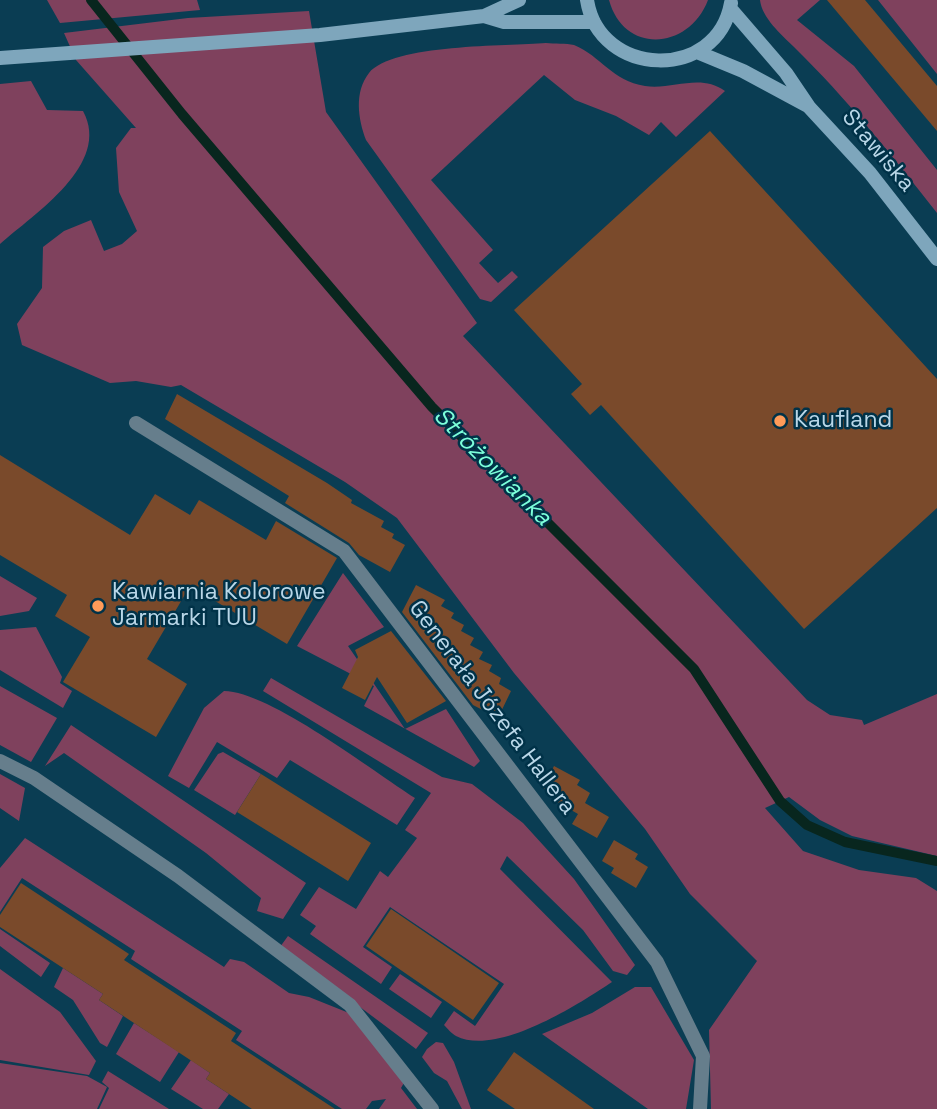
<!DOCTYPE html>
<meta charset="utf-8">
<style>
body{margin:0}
canvas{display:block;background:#0a3d53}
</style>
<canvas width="937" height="1109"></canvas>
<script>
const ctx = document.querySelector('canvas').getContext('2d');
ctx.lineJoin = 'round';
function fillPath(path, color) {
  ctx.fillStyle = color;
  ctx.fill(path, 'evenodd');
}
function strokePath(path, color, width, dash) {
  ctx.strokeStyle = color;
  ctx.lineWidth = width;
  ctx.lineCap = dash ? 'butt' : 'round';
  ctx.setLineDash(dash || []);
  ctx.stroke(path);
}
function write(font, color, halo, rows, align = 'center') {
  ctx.font = font + ' "Space Grotesk",sans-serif';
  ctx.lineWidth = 5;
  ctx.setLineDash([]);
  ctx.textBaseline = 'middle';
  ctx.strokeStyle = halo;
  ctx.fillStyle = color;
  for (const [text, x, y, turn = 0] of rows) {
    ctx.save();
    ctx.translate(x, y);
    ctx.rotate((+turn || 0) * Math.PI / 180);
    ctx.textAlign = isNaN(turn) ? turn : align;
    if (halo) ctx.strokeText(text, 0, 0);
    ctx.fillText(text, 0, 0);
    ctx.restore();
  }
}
const green = new Path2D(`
 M47 0H197L200 10 60 23Z
 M609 0H708C689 50 624 55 609 0Z
 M760 0H820L797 20 854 66 937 170V213C890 153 848 100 794 47 781 34 762 18 760 0Z
 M878 0H937V74Z
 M309 11 326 112 477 323 463 336 807 700 830 715 862 720 864 725 937 694V856L852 836 820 820 789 797 765 808 803 851 859 870 916 878 937 891V1109H711L709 1030 757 961 690 894 645 829 514 673 397 518 345 482 181 385 171 387 136 381 110 383 22 345 17 324 42 288 43 247 64 231 91 220 104 251 122 244 137 231 119 192 116 148 131 128H136L76 60 64 33 188 18Z
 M546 43C554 44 566 43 574 45 601 56 612 81 645 86 673 90 700 73 725 91L676 137 661 122 649 135 616 116 575 100 544 75 431 180 493 250 479 263 498 283 512 271 518 277 491 302 480 299 366 140C358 119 354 92 369 73 392 44 508 46 546 43Z
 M31 81 47 110 83 111C112 164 34 214 0 244V84Z
 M343 573 384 627 348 646 405 729 446 709 480 761 474 767 364 706 374 686 297 646Z
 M0 576 37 598 29 611 0 616Z
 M36 627 62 677 60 683 72 691 63 708 0 670V630Z
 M271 678 442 777 472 784 523 823 574 879 635 965 627 975 613 971 583 930 507 856 500 869 612 982C579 1004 497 1057 456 1036 452 1034 447 1028 444 1025L454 1011 475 1026 504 984 390 907 363 947 392 967 381 984 310 934 316 926 300 915 319 887 356 909 380 871 388 877 417 838 405 830 431 793 263 691Z
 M0 686 57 718 31 762 0 745Z
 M224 691C269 691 374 772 415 798L397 825 290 760 277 778 217 742 189 788 168 776 204 708Z
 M71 725 306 883 283 919 257 911 261 898 206 853 64 753 45 766Z
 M223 752 261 774 235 815 194 790 218 754Z
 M0 774 25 788 19 821 0 808Z
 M25 838 224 967 230 959 244 962 289 993 309 997 349 1013 405 1081 401 1088 417 1109H379L386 1099 372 1101 366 1109H342L236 1040 242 1031 131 959 135 951 22 878 0 912V868Z
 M0 929 50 963 41 977 0 946Z
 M288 936 428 1033 416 1049 280 947Z
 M63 968 103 994 99 1000 123 1016 107 1047 100 1043 73 1000 54 987Z
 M0 969 60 1012 96 1061 89 1075 0 1060Z
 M400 974 442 1002 431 1018 389 989Z
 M635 987H651L694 1060 686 1109H648L542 1034 592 1013Z
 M134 1023 179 1052 160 1082 116 1054Z
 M436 1042 443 1043 454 1062 471 1109H462L447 1081 434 1073 422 1057 427 1049Z
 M191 1060 210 1073 206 1079 229 1094 218 1109H203L171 1089Z
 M0 1063 87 1076 107 1087 97 1109H0Z
 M108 1071 169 1109H99L109 1088 102 1082Z`);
const stream = new Path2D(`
 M91 0 182 114 432 407 694 669 780 801 807 825 845 842 937 861`);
const building = new Path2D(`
 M827 0H865L937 86V131Z
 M710 131 937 379V508L804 629 601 405 590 415 571 394 582 384 514 310Z
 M177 394 327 483 352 500 351 503 384 521 381 527 394 534 392 538 405 545 390 572 359 555 349 543 285 503 289 496 165 419Z
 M0 455 130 535 155 494 190 515 199 500 266 540 276 521 337 558 287 644 190 586 147 659 187 684 156 737 63 682 90 637 55 616 67 595 0 555Z
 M416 585 445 600 441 606 454 613 451 618 464 625 461 631 474 638 470 645 483 652 479 659 492 665 489 671 501 678 499 684 511 691 498 718 473 705 402 612Z
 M391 631 446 701 407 723 377 677 365 700 342 688 358 657 355 650Z
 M554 766 580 780 577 785 590 793 585 803 609 817 597 838 572 824 578 814 554 800 557 795 543 788Z
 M261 774 371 843 348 881 237 812Z
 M614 840 638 854 635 859 648 867 636 888 611 873 614 868 602 861Z
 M21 883 129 954 124 960 236 1033 231 1041 335 1109H252L206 1079 210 1073 99 1000 103 994 0 927V915Z
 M391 909 499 983 473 1020 366 946Z
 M514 1052 594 1109H515L487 1090Z`);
const street = new Path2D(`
 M136 423 344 551 657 962 703 1056 700 1109
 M0 761 34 778 178 876 350 1005 432 1109`);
const secondary = new Path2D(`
 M587 0C599 78 717 82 731 3
 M730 8 786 73 809 107 870 173 937 259
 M484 16 519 0
 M697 52 743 71 808 106
 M0 58 320 35 484 16 504 22H594`);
const markers = [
 [780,421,7,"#ff9b59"],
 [98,606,7,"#ff9b59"]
];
const streetNames = [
 ["Stawiska",878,151,50],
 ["Generała Józefa Hallera",492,708,53]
];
const poiNames = [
 ["Kaufland",794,421],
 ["Kawiarnia Kolorowe",112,593],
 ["Jarmarki TUU",112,619]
];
const waterNames = [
 ["Stróżowianka",492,467,45]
];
fillPath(green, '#7f415d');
strokePath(stream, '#08261e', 10);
fillPath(building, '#7a4a2b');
strokePath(street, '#667e8c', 14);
strokePath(secondary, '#7ea6bc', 14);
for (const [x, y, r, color] of markers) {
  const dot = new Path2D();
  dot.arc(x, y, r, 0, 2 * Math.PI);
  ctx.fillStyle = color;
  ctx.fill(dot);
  strokePath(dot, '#003248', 2.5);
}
write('23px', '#b9d7e8', '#003248', streetNames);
write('23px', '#b9d7e8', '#003248', poiNames, 'left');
write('italic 24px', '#7cffda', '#003248', waterNames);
</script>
